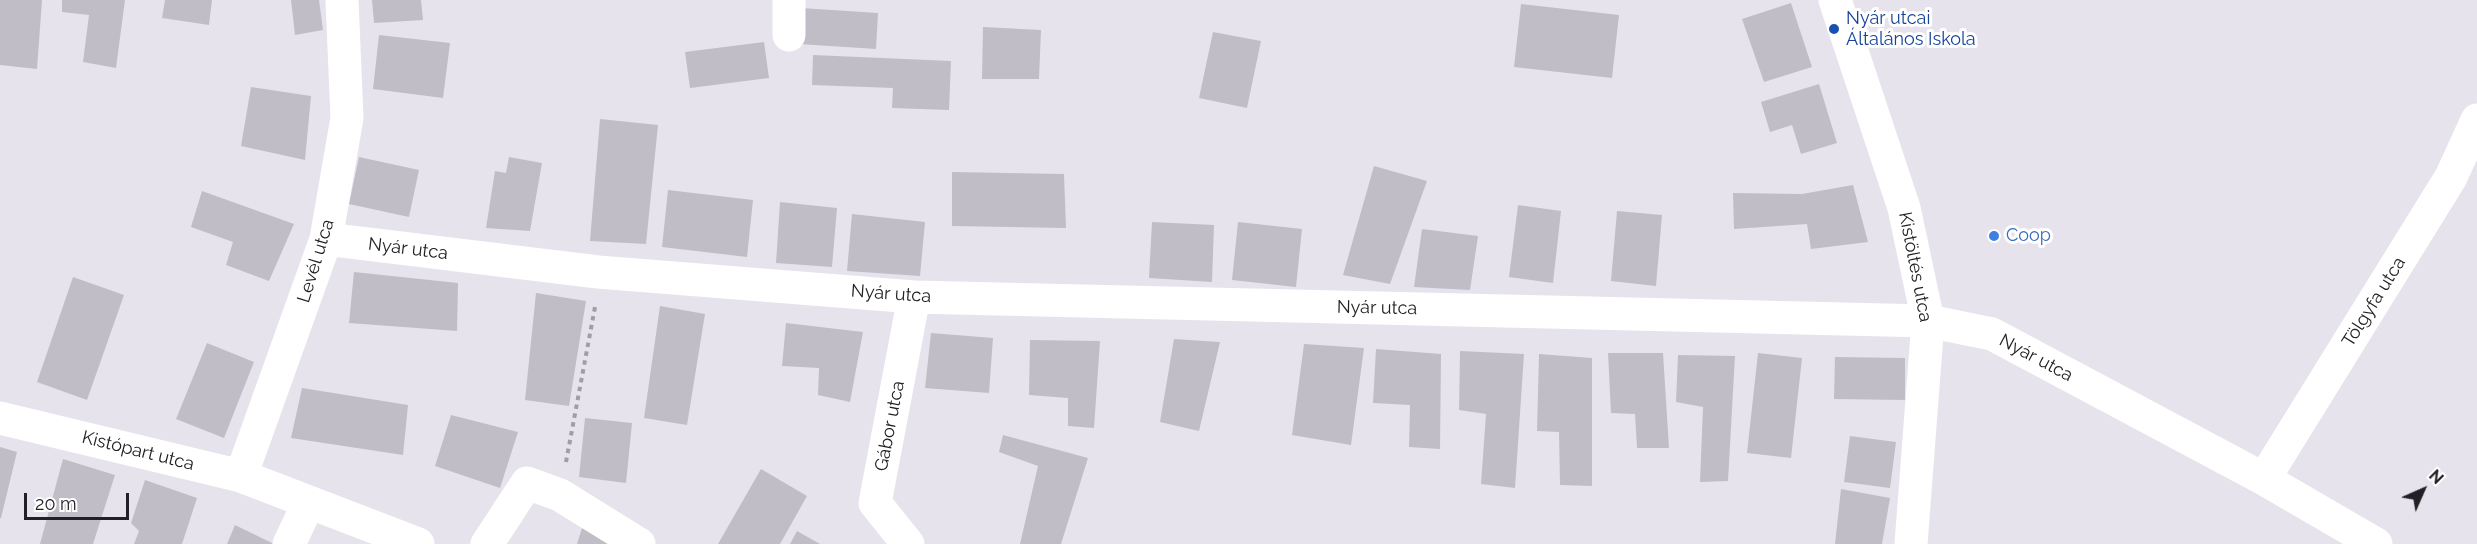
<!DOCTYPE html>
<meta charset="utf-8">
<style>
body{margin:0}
#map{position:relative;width:2477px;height:544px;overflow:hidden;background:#e7e3ec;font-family:Raleway,sans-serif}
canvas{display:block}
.north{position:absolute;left:2393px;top:460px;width:60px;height:60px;-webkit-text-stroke:4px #fff;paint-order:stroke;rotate:45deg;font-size:16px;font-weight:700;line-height:24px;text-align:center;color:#222024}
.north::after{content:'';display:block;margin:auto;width:21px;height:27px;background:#222024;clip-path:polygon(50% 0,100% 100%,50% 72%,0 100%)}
.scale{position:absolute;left:24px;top:493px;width:105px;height:27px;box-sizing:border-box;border:3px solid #222024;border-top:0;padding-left:8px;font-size:18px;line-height:21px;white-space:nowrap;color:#222024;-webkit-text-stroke:4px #fff;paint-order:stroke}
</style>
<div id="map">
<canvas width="2477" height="544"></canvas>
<div class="north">N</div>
<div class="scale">20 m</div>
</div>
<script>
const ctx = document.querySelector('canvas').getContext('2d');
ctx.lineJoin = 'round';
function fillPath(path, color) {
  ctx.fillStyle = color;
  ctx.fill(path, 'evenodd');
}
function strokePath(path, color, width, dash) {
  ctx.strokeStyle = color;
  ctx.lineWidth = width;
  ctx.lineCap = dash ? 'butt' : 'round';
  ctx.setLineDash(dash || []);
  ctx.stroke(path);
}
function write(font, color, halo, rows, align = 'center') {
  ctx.font = font + ' Raleway,sans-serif';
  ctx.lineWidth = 6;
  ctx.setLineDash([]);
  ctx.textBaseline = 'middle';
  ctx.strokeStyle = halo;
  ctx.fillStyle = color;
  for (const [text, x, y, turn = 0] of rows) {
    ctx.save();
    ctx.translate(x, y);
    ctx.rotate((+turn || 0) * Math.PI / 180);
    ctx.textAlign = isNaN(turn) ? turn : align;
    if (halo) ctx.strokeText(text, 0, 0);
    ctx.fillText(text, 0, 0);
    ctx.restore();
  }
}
const building = new Path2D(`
 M0 0H42L37 69 0 65Z
 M62 0H125L116 68 83 62 89 15 62 12Z
 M165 0H212L209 25 162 18Z
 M291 0H319L323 30 295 35Z
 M372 0H421L423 20 374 23Z
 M1791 3 1812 67 1764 82 1742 19Z
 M1521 4 1619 15 1612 78 1514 67Z
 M801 8 878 13 876 49 799 44Z
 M983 27 1041 30 1039 79H982Z
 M1213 32 1261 41 1247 108 1199 98Z
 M379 35 450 43 443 98 373 89Z
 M764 42 769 78 690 88 685 52Z
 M813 55 951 61 949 110 892 108 893 88 812 85Z
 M1819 84 1837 143 1801 154 1792 125 1770 132 1761 102Z
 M251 87 311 96 305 160 241 146Z
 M600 119 658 125 646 244 590 241Z
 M359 157 419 170 409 217 349 204Z
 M509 157 542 163 530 231 486 228 495 171 506 173Z
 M1374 166 1427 181 1390 284 1343 275Z
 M952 172 1064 174 1066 228 952 226Z
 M1853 185 1868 242 1811 249 1807 224 1734 229 1733 193 1802 194Z
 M668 190 753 200 747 257 662 247Z
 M202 191 294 224 269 281 226 265 233 242 191 227Z
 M780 202 837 208 832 267 776 263Z
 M1518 205 1561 211 1553 283 1509 277Z
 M1617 211 1662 215 1656 286 1611 281Z
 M852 214 925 222 920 276 847 271Z
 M1152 222 1214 225 1212 282 1149 278Z
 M1238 222 1302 229 1296 287 1232 280Z
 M1422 229 1478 236 1470 290 1414 287Z
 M354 272 458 283 457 331 349 323Z
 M73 277 124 295 87 400 37 382Z
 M536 293 586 301 569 406 525 400Z
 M660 306 705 314 687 425 644 418Z
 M786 323 863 332 850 402 818 395 819 368 782 366Z
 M931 333 993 338 989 393 925 388Z
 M1174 339 1220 342 1199 431 1160 422Z
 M1030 340 1100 341 1094 428 1068 426V398L1029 395Z
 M207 343 254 362 224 438 176 419Z
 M1304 344 1364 348 1351 445 1292 435Z
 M1376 349 1441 354 1440 449 1409 447 1410 405 1373 403Z
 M1460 351 1524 354 1515 488 1481 484 1486 414 1459 410Z
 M1608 353H1663L1669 448H1637L1635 414 1611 413Z
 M1758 353 1802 358 1791 458 1747 453Z
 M1539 354 1592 358V486L1560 485 1559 432 1537 431Z
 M1678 355 1735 356 1728 481 1700 482 1703 407 1676 402Z
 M1835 357 1905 358V400L1834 399Z
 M302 388 408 405 403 455 291 438Z
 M451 415 518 432 500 488 435 466Z
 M585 418 632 423 626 483 579 477Z
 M1003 435 1088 458 1061 544H1020L1038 466 999 452Z
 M1850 436 1896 442 1890 488 1844 482Z
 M0 447 17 452 1 518H0Z
 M63 459 115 475 93 544H40Z
 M761 469 807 496 780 544H718Z
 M145 480 197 498 182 544H134L139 531 131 523Z
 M1841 489 1890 498 1882 544H1835Z
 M235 525 274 544H227Z
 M583 525 622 544H577Z
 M797 531 820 544H790Z`);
const path = new Path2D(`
 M566 462 595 307`);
const street = new Path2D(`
 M789 35V0
 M326 239 598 272 914 297 1928 321 1992 334 2264 479 2376 544
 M0 418 241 476 418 544
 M241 476 326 239 347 118 342 0
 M2264 479 2451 177 2477 120
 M289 544 309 502
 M487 544 527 483 560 495 639 544
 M908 544 875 503 914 297`);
const secondary = new Path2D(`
 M1835 0 1904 208 1928 321 1911 544`);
const markers = [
 [1834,29,6,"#1a4fb4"],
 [1994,236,6,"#3f7fe0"]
];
const transitNames = [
 ["Nyár utcai",1846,19],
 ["Általános Iskola",1846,40]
];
const shopNames = [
 ["Coop",2006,236]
];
const streetNames = [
 ["Nyár utca",408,249,7],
 ["Levél utca",316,261,-73],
 ["Kistöltés utca",1915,267,79],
 ["Nyár utca",891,294,4],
 ["Tölgyfa utca",2374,302,-58],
 ["Nyár utca",1377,308,1],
 ["Nyár utca",2036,358,28],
 ["Gábor utca",890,426,-79],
 ["Kistópart utca",138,451,14]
];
fillPath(building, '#c1bdc6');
strokePath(path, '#a09da4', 4, [4.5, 4.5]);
strokePath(street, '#fff', 33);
strokePath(secondary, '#fff', 33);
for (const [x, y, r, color] of markers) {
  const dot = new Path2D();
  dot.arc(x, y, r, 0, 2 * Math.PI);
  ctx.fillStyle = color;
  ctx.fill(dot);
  strokePath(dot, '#fff', 2);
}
write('18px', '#164399', '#fff', transitNames, 'left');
write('18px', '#366cbe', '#fff', shopNames, 'left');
write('18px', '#222024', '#fff', streetNames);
</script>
